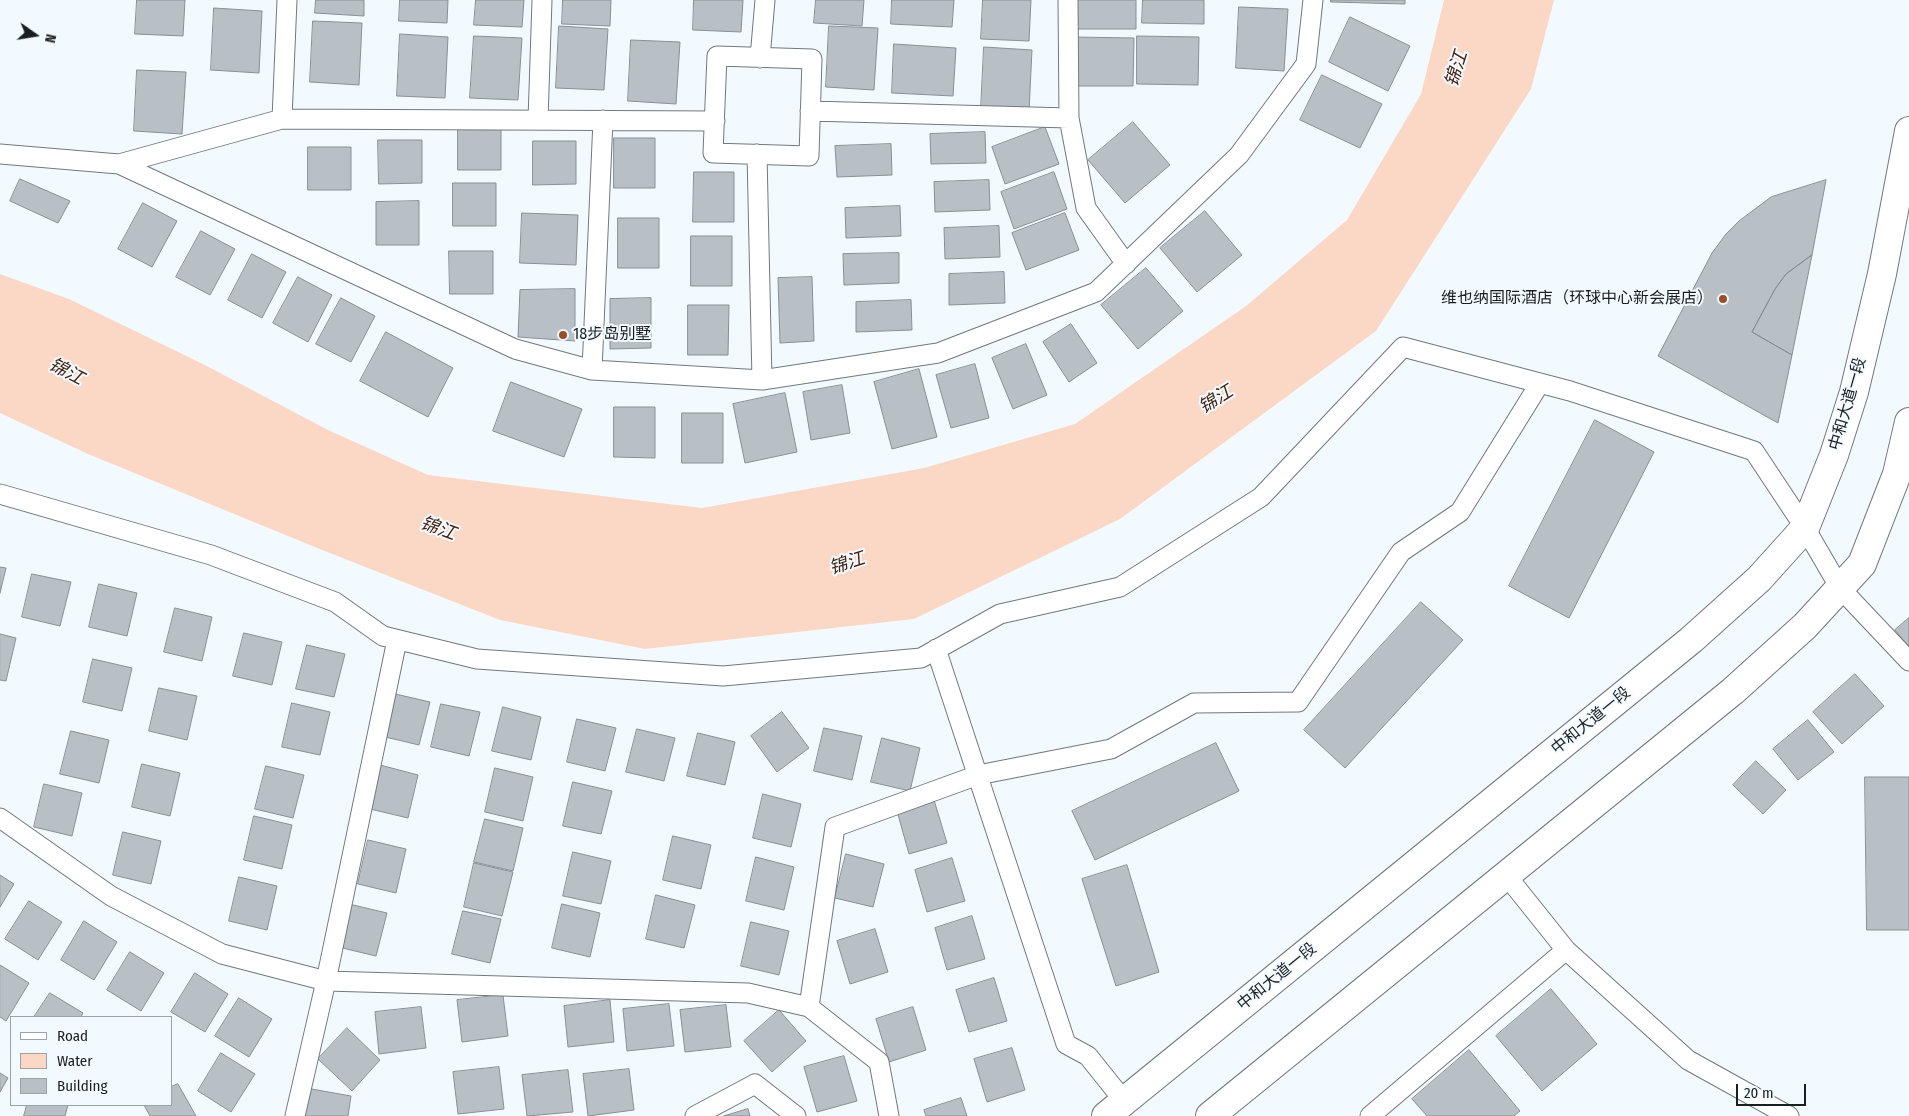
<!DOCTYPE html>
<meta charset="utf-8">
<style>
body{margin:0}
#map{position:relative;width:1909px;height:1116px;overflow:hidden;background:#f3faff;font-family:"Fira Sans Condensed",sans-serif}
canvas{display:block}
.legend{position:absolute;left:10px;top:1016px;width:162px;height:90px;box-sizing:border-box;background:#f3faff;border:1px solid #9da2a6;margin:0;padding:6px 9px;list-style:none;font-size:15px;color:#1b1e20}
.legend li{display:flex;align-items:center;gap:10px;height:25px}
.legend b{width:25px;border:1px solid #9da2a6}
.north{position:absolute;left:10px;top:10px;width:50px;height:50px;-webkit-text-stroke:4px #f3faff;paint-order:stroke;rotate:103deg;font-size:14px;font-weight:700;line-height:20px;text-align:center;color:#1b1e20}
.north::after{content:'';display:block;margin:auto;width:18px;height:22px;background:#1b1e20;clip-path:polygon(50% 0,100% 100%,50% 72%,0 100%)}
.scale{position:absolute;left:1736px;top:1084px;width:70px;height:22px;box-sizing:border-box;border:2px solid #1b1e20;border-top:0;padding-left:6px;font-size:15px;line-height:18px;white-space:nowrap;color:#1b1e20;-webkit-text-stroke:4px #f3faff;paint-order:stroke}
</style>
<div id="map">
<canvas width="1909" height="1116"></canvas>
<ul class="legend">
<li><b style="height:6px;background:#fff"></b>Road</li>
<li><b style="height:14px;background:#fbd8c6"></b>Water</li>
<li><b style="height:14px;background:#b8c0c6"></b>Building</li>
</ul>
<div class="north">N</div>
<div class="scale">20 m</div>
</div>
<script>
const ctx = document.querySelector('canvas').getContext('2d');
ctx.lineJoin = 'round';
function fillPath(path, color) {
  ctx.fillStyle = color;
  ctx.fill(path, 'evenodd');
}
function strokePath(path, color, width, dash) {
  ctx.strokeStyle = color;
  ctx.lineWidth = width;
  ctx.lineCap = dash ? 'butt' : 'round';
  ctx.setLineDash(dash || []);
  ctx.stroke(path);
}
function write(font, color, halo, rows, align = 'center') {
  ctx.font = font + ' "Fira Sans Condensed","Noto Sans SC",sans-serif';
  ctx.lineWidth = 4;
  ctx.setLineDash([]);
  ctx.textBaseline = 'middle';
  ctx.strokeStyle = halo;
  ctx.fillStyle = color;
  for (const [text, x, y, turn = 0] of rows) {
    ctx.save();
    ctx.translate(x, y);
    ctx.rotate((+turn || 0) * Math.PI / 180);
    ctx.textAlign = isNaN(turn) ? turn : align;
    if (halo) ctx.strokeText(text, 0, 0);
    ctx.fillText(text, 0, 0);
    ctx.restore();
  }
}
const water = new Path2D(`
 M1444 0H1554L1531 89 1376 331 1120 519 914 619 645 649 500 620 317 548 88 454 0 413V274L69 299 203 364 328 430 428 475 702 508 924 468 1075 424 1246 306 1347 220 1421 94Z`);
const building = new Path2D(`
 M137 0H185L183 36 135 34Z
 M316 0H364V16L315 13Z
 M400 0H448L447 23 399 21Z
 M476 0H524L522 27 474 25Z
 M563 0H611L610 26 562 24Z
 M694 0H743L741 32 693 30Z
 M816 0H864L862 26 814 23Z
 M892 0H954L952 27 891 24Z
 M983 0H1031L1029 41 981 39Z
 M1074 0H1136V29H1074Z
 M1143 0H1204V24L1142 23Z
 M1331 0H1405V4L1331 2Z
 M1239 7 1288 9 1284 71 1236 68Z
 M214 8 262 11 259 73 211 70Z
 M1350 17 1410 46 1388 91 1329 62Z
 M313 21 362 23 359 85 310 82Z
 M559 26 608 29 604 90 556 88Z
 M829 26 878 28 874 90 826 87Z
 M400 34 448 37 445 98 397 96Z
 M474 36 522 38 518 100 470 98Z
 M1137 36 1199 37 1198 85 1137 84Z
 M1073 37 1134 38 1133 86H1072Z
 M631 40 680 42 676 104 628 101Z
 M894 44 956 48 953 96 892 93Z
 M984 47 1032 50 1029 111 981 109Z
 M137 70 186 72 182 134 134 131Z
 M1322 75 1382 104 1360 148 1300 120Z
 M1133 122 1170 165 1125 203 1088 160Z
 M458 127H501V170H458Z
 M1045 127 1059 164 1005 184 992 147Z
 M985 132 986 163 931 164 930 134Z
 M614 138H655V188H614Z
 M378 140H422V183L379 184Z
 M533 141H576V184L533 185Z
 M891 144 892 175 837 177 835 146Z
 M308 147H351V190H308Z
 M694 172H734V222H693Z
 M1054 172 1067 209 1014 229 1001 192Z
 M20 179 70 201 58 223 10 201Z
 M989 180 990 210 935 212 934 182Z
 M1826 180 1812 255 1786 274 1775 289 1752 332 1792 355 1778 423 1658 356 1712 253 1726 234 1739 221 1771 197Z
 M453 183H496V226H453Z
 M419 201V245H376V202Z
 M143 203 177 221 152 267 118 249Z
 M900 206 901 236 846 238 845 208Z
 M1205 211 1242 255 1197 292 1160 248Z
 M522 213 578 215 576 265 520 263Z
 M1065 213 1079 250 1026 270 1012 233Z
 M618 218H659V268H618Z
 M999 226 1000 257 945 259 944 228Z
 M201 231 235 249 210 295 176 277Z
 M691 236H732V286H691Z
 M449 251H493V294H450Z
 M899 253V283L844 285 843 254Z
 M252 254 286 272 262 318 228 300Z
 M1812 255 1792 355 1752 332 1775 289 1786 274Z
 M1146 268 1183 311 1138 349 1101 305Z
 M1004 272 1005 303 949 305V274Z
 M298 277 332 295 308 342 273 323Z
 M812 277 814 341 780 343 778 278Z
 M575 289V341L518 337 520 290Z
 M341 298 375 316 351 362 316 344Z
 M651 298V348L610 349V299Z
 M911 300 912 330 856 332V302Z
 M688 305H729L728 355H688Z
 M1071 324 1097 363 1069 382 1043 342Z
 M386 332 453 368 428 417 360 381Z
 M1026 344 1047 395 1013 409 992 358Z
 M975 364 989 418 951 428 936 375Z
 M919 369 937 437 892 449 874 382Z
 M511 382 582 409 564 457 493 431Z
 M842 385 850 433 811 440 803 392Z
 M785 393 797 452 745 463 733 404Z
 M614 407H655V458L614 457Z
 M682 413H723V463H682Z
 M1595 420 1654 452 1569 618 1509 586Z
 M0 567 6 568 0 593Z
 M32 574 71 582 60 626 22 617Z
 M99 584 137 593 127 636 89 627Z
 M1421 602 1463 640 1345 768 1304 730Z
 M175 608 212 617 202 661 164 652Z
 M1909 618V645L1908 646 1895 630Z
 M244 633 282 642 272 685 233 676Z
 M0 634 16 638 6 681 0 680Z
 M307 645 345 654 334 697 296 689Z
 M93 659 132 668 122 711 83 702Z
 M1855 674 1884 706 1842 744 1813 712Z
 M159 688 197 696 187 740 149 731Z
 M391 693 430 702 419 745 381 736Z
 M292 703 330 712 320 755 282 747Z
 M441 704 480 712 469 756 431 747Z
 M503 707 541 717 531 760 492 751Z
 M782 712 809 748 777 772 751 736Z
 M577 719 616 728 605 771 567 762Z
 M1808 720 1834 752 1798 780 1773 749Z
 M824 728 862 736 852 780 814 771Z
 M637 729 675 738 664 781 626 772Z
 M71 731 109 740 99 783 60 774Z
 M698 733 735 742 725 785 687 776Z
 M882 738 920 748 910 791 871 782Z
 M1216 743 1239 791 1095 860 1072 811Z
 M1756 761 1786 790 1763 814 1733 785Z
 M142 764 180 773 170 816 132 807Z
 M380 765 418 775 408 818 370 809Z
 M266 766 304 775 293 818 255 809Z
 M495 768 533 777 523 821 485 812Z
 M1865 777H1909V930H1867Z
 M573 782 612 791 601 834 563 826Z
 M44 784 82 793 72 836 34 827Z
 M763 794 801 804 791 847 753 838Z
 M934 800 947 843 909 854 897 811Z
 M254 816 292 825 282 869 244 860Z
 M485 819 523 828 513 871 474 862Z
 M123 832 161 841 151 884 113 875Z
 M673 836 711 845 701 889 663 880Z
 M368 840 406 849 396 893 358 884Z
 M573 852 611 861 601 904 563 896Z
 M846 854 884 864 873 907 835 898Z
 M756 857 794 867 784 910 746 901Z
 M952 858 965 901 927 912 915 870Z
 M474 863 513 872 502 916 464 907Z
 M1127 865 1159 972 1116 986 1082 879Z
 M0 875 14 884 0 907Z
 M239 877 277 886 267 930 229 921Z
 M656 895 695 905 684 948 646 939Z
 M29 901 62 922 38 960 5 939Z
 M349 904 387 913 376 956 338 947Z
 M562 904 600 913 590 957 552 948Z
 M463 911 501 919 490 963 452 954Z
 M972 916 985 959 947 970 935 928Z
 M84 921 117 942 94 980 61 960Z
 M751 922 789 931 779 975 741 966Z
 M875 929 888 972 850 984 837 941Z
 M130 952 164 973 141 1011 107 990Z
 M0 965 29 983 6 1021 0 1017Z
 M195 973 228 994 205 1032 171 1012Z
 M994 978 1007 1021 969 1032 956 990Z
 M1551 989 1597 1044 1542 1091 1496 1036Z
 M50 993 83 1013 81 1017H34Z
 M503 995 508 1036 462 1042 457 1000Z
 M239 998 272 1019 249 1057 215 1036Z
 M610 1000 614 1042 568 1047 564 1006Z
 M669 1004 674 1046 627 1051 623 1009Z
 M726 1005 731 1047 685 1052 680 1010Z
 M421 1007 426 1048 379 1054 375 1012Z
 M913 1007 926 1050 889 1062 876 1019Z
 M779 1010 806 1041 772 1072 744 1041Z
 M347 1028 380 1060 352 1091 318 1059Z
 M1012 1048 1025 1090 987 1102 974 1059Z
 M1469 1050 1520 1111 1514 1116H1427L1412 1099Z
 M221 1053 255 1074 231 1112 198 1091Z
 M844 1056 857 1101 817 1112 804 1067Z
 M499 1067 504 1109 458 1114 453 1072Z
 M629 1069 634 1110 588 1116 583 1074Z
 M568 1070 573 1112 527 1116 522 1075Z
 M0 1073 8 1078 0 1092Z
 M178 1084 196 1116H150L144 1105H171V1087Z
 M306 1088 351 1096 348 1116H301Z
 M961 1098 967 1116H926L924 1110Z
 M27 1105H68L65 1116H24Z
 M748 1109 750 1116H724Z`);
const minor = new Path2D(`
 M1068 0 1069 118
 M717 56 812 59 809 156 713 153Z
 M760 58 765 0
 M810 111 1069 118 1086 208 1126 264
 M282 119 715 121
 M538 120 542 0
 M0 154 119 164 282 119 287 0
 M757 154 762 380
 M119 164 515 349 592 370 762 380 938 353 1096 292 1239 155 1306 64 1313 0
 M592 370 603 120
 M0 494 211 555 335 602 383 636 477 659 723 676 921 658 1000 614 1120 587 1261 497 1403 347 1570 391 1754 451 1805 528 1840 588 1909 661
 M936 649 1066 1044 1088 1056 1124 1101
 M0 818 111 896 222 954 326 981 748 993 809 1007
 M1506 875 1566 950 1688 1060 1789 1116
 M295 1116 326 981 397 640
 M695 1116 755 1084 796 1116
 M889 1116 879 1062 809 1007 835 827 978 775 1111 749 1194 703 1298 702 1401 552 1460 512 1540 383
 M1370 1116 1566 950`);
const secondary = new Path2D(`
 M1106 1116 1691 640 1759 579 1805 528 1834 455 1854 392 1882 274 1909 131
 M1210 1116 1733 691 1805 626 1862 564 1897 474 1909 422`);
const markers = [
 [1723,299,5,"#965028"],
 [563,335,5,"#965028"]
];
const poiNames = [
 ["维也纳国际酒店（环球中心新会展店）",1713,299],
 ["18步岛别墅",573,335,"left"]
];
const streetNames = [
 ["中和大道一段",1848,404,-74],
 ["中和大道一段",1591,721,-39],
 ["中和大道一段",1277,977,-39]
];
const waterNames = [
 ["锦江",1457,69,-73],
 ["锦江",66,372,28],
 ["锦江",1216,400,-32],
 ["锦江",438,529,20],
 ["锦江",847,564,-18]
];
fillPath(water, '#fbd8c6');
fillPath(building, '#b8c0c6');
strokePath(building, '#888f95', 1);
strokePath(minor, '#71787e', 21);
strokePath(secondary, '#71787e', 30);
strokePath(minor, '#fff', 19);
strokePath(secondary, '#fff', 28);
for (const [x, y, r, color] of markers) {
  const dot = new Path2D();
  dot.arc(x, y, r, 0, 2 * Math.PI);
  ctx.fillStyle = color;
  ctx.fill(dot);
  strokePath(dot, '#f3faff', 2);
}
write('16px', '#1b1e20', '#f3faff', poiNames, 'right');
write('16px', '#1b1e20', '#f3faff', streetNames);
write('italic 18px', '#442311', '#f3faff', waterNames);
</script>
